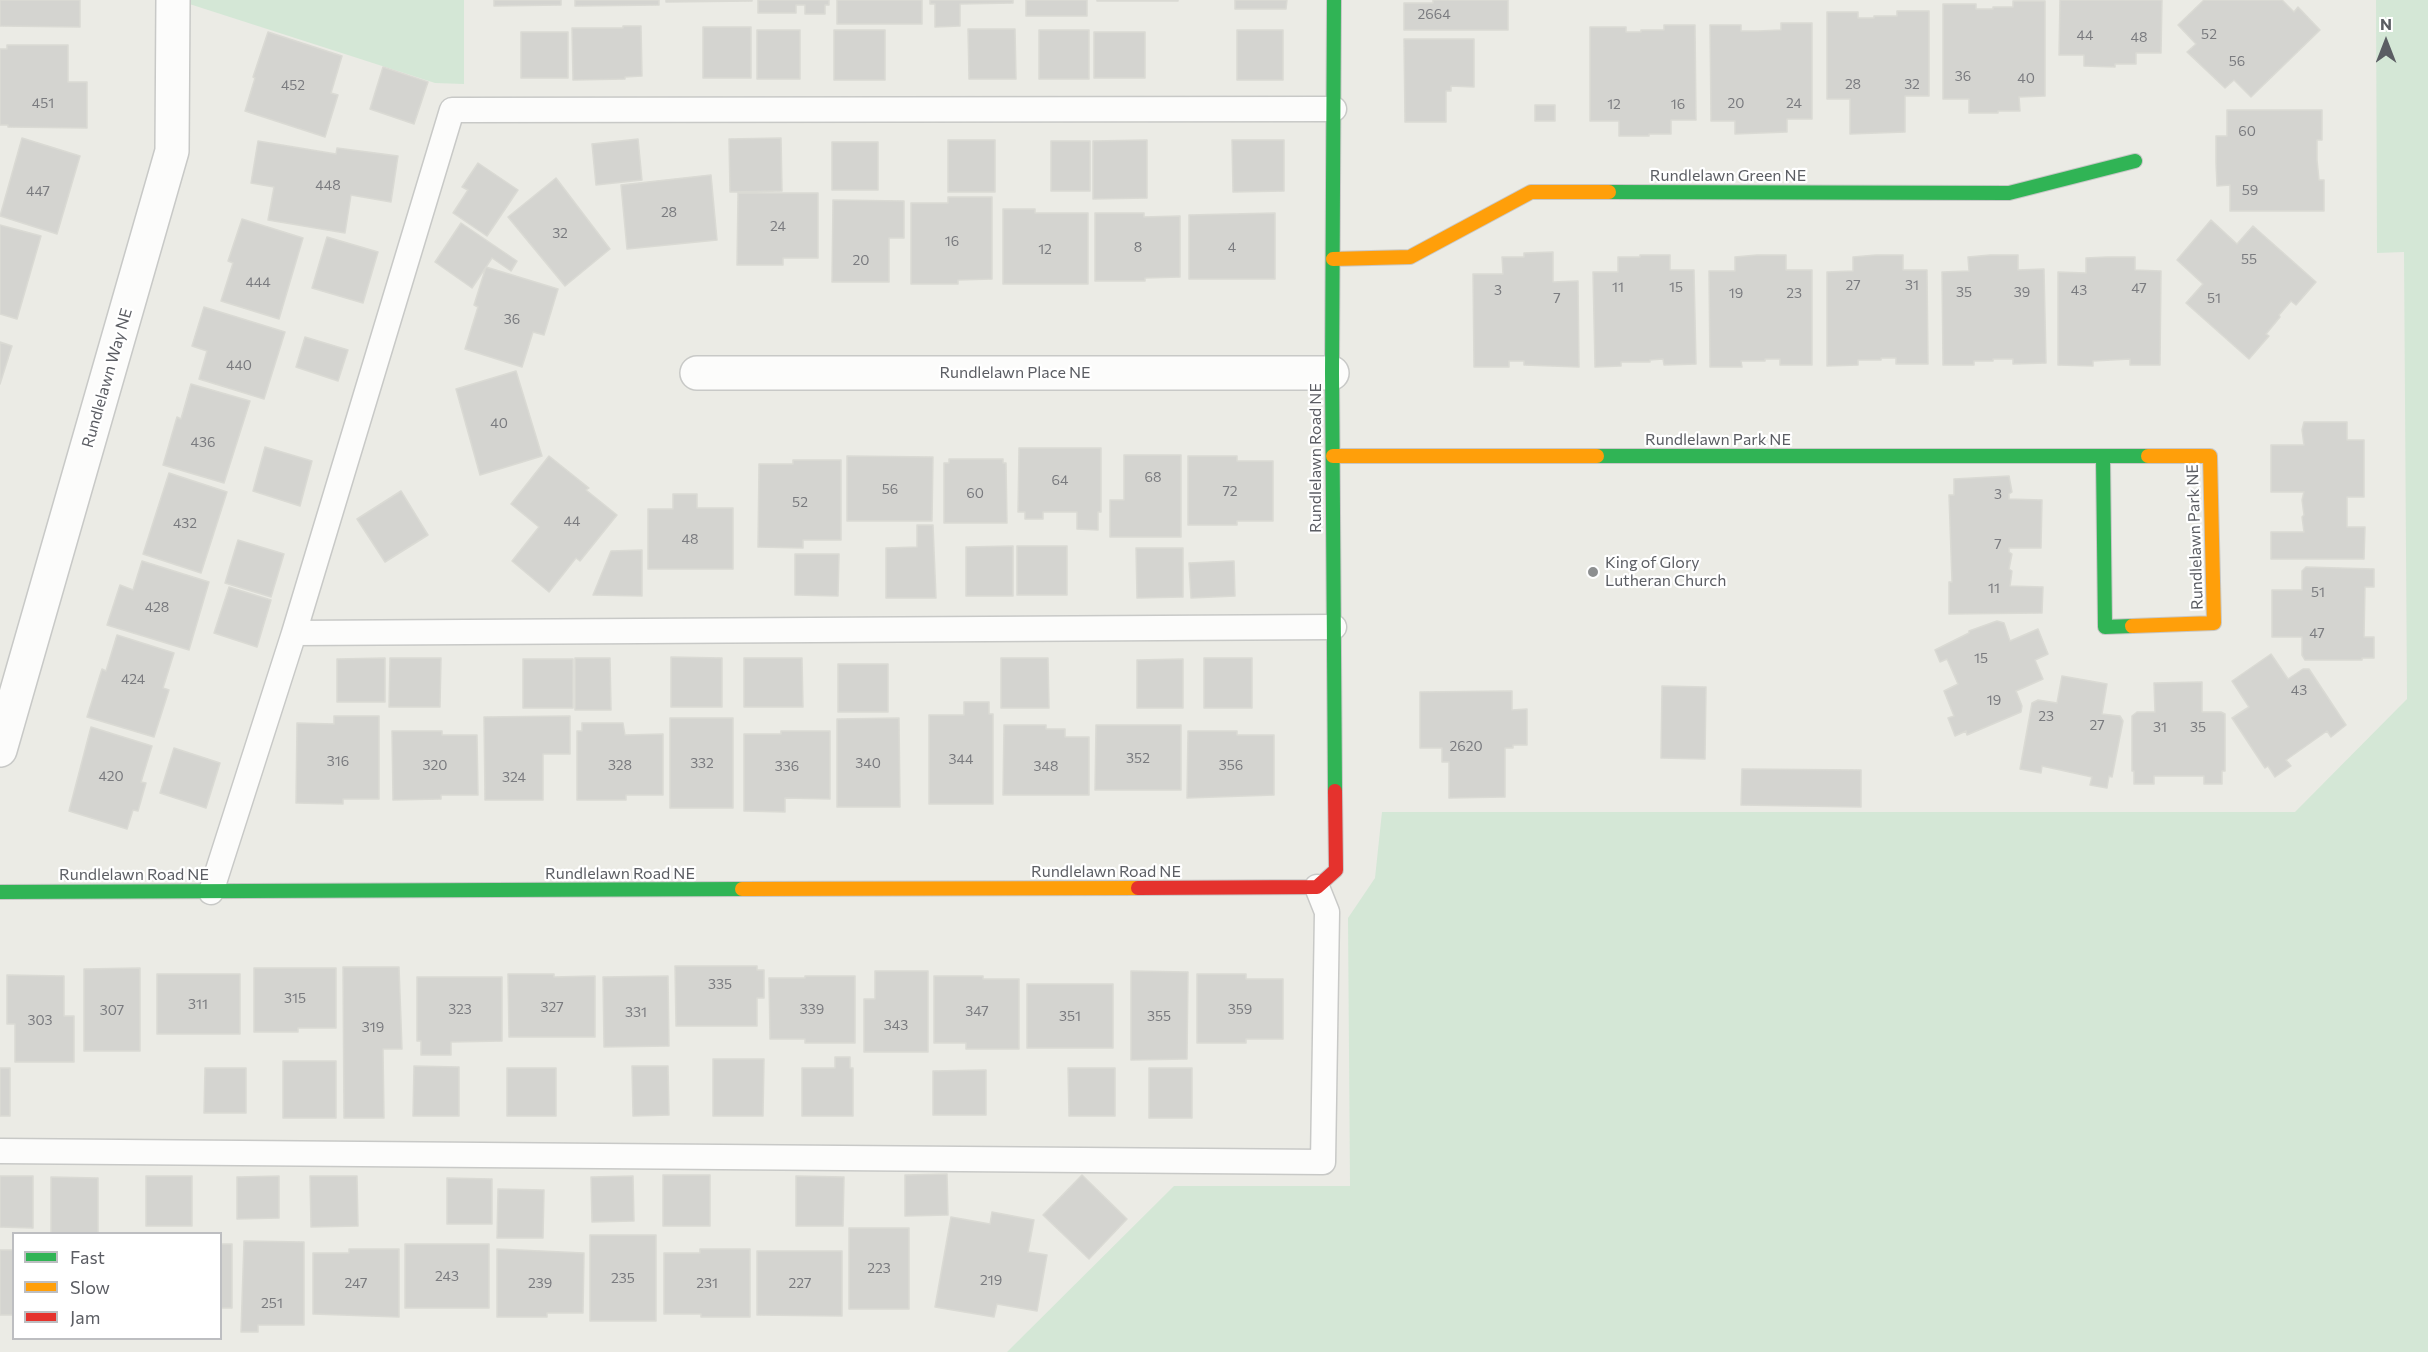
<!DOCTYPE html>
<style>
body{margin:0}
#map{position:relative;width:2428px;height:1352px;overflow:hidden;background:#ebebe5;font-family:Commissioner,sans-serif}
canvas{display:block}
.legend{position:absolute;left:12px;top:1232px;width:210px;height:108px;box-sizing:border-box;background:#fff;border:2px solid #bdbec1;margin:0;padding:8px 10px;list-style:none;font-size:18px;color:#5b5d63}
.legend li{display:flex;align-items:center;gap:12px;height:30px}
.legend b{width:30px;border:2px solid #bdbec1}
.north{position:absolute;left:2356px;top:12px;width:60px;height:60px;-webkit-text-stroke:4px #fff;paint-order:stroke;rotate:0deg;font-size:16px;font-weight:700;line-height:24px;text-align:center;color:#5b5d63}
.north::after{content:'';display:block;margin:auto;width:21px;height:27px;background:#5b5d63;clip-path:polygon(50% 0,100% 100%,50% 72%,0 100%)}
</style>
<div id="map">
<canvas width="2428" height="1352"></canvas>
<ul class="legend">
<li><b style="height:8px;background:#30b455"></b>Fast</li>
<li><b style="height:8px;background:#ff9f0a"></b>Slow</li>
<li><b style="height:8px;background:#e5322d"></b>Jam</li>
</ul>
<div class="north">N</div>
</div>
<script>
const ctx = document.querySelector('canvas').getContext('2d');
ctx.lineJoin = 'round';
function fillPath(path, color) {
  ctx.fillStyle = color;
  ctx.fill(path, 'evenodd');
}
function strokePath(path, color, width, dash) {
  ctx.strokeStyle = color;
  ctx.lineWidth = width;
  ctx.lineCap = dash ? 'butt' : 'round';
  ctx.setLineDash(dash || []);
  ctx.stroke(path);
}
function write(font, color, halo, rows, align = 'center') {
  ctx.font = font + ' Commissioner,sans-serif';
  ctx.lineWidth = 4.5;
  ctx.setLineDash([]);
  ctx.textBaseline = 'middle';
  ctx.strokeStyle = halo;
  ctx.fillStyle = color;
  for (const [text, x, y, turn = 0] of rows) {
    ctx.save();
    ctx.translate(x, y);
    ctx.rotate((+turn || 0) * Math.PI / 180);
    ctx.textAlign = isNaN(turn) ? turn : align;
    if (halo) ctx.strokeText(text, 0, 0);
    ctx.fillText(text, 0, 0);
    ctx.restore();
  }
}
const green = new Path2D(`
 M177 0H464V84L435 83Z
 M2376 0H2428V1352H1007L1174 1186H1350L1348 918 1375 878 1382 812H2295L2407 699 2404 252 2377 253Z`);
const building = new Path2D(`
 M0 0H80V27L0 26Z
 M494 0H561V5L494 6Z
 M575 0H659V5L575 6Z
 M666 0H752V1L666 2Z
 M758 0H829V5H825V14H805V5H796V13H758Z
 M837 0H922V24H837Z
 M930 0H1013V3L960 4V26L935 27V4H930Z
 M1026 0H1087V16H1026Z
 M1097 0H1178V1H1097Z
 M1235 0H1287L1286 9H1235Z
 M1433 0H1508V30H1404V3H1433Z
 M2060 0H2162L2161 53H2136V64H2115V67L2084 66V55H2059Z
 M2204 0H2282L2294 12 2298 7 2320 30 2251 97 2234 80 2225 88 2187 52 2196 44 2178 25Z
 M2013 1H2045V96L2019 97 2020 111H1998V113H1969V99H1943V4H1976V9H1993V7H2013Z
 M1897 11H1929V96H1905V132L1850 134V99H1827V12H1858V18H1874V16H1897Z
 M1781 23H1812V119H1787V132L1735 134V121H1711L1710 25H1741V31H1758L1781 30Z
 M1664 25H1695L1696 120H1671V134H1649V136H1619V121H1590V27H1626V32H1641V30H1664Z
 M623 26H641L642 76 625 77V79L573 80 572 28H623Z
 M703 27H751V78H703Z
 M968 29H1015L1016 79H969Z
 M757 30H800V79H757Z
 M834 30H885V80H834Z
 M1039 30H1089V79H1039Z
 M1237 30H1283V80H1237Z
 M268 32 342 56 331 93 338 95 325 137 245 111 255 78 253 77Z
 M521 32H568V78H521Z
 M1094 32H1145V78H1094Z
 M1404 39H1474V87L1451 86V91H1446V122H1405Z
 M7 45H68V82H87V128L8 127V125H0V49H7Z
 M383 67 428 82 414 124 370 109Z
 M1535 105H1555V121H1535Z
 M2227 110H2322V140H2317V160L2319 180H2324V211H2230V185L2217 186 2216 163V136H2227Z
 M22 138 80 156 57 234 0 216Z
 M781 138 782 191 730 192 729 139Z
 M638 139 642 180 596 185 592 144Z
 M948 140H995V192H948Z
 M1147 140V198L1093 199V141Z
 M1232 140H1284V191L1233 192Z
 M258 141 336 154 337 148 398 156 391 202 351 195 345 233 268 220 274 187 251 183Z
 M1051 141H1090V191H1051Z
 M832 142H878V190H832Z
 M478 163 518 190 487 236 453 213 468 190 462 187Z
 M711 175 717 240 627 249 621 185Z
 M556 178 610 249 565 286 508 217Z
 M738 193H818V258H783V265H737Z
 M948 197H992V279L958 280V284H911V203H948Z
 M833 200 904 201V238H889V282H832Z
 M1003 209H1035V213H1088V284H1003Z
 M1095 213H1144V217L1180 216V277L1145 278V281H1095Z
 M1275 213V279H1189V215Z
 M242 219 303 238 279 319 221 301 233 263 228 261Z
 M2211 220 2237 244 2253 226 2316 282 2296 305 2291 301 2279 315 2280 317 2266 334 2269 336 2249 359 2186 303 2203 284 2177 260Z
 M461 223 517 261 511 271 492 258 472 288 435 262Z
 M0 225 41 236 17 319 0 314Z
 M327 237 378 252 363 303 312 288Z
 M1553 252V282L1578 281 1579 367 1524 365V361H1509V367H1474L1473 274H1503L1502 257H1524V253Z
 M1640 255H1670V270H1694L1696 364 1664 365 1663 359 1650 360V362H1621V366L1595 367 1593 272H1618V257H1640Z
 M1757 255H1786V270H1812V365H1780V359H1765V361H1741L1742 367H1710L1709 271H1735V257Z
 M1876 255H1903V270H1927L1928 364H1896V358H1881V360H1858V365L1827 366V272L1853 271V257Z
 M1990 255H2018V270L2044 269 2046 363 2013 364V359H1993V361H1974V365H1943L1942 272 1969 271 1968 257Z
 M2107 257H2135V270L2161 271 2160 365H2130V359L2093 361V366L2058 365V272L2086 273V258Z
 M486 267 558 289 544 335 533 332 522 367 465 349 478 307 474 305Z
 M204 307 285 332 264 399 199 379 207 351 192 346Z
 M305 337 348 350 338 381 296 367Z
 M0 342 12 346 0 384Z
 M516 371 542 456 480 475 456 389Z
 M191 384 250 401 224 483 163 465 177 417 181 419Z
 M2304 422H2347V440H2364V497H2347V527H2365L2364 559H2271V532H2304L2302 517 2304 515 2302 500 2304 492H2271V445H2304L2302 430Z
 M265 447 312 461 300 506 253 491Z
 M1019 448H1101V512H1098V530L1077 529V512H1043V519H1025V512H1018Z
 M1124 455H1181V537H1110V500H1124Z
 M549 456 589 488 586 490 617 515 580 561 576 558 549 592 512 561 539 527 511 504Z
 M847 456 933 457 932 521H847Z
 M1188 456H1237V461H1273V521H1237V525H1188Z
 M949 459H1003V463H1006L1007 523H944V463H949Z
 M793 460H841V540H803V548L758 547 759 464H793Z
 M169 473 227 492 201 573 143 554Z
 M2009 476 2012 492 2009 494V499L2042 500 2041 548H2009V552L2012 554 2009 569 2012 571 2010 586 2043 587 2042 613 1949 614V582H1952L1949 495H1954V479Z
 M401 491 428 535 385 562 357 519Z
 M673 494H697V508H733V569H648V509H673Z
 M917 525H933L936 598H886V548L917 547Z
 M238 540 284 554 271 597 225 583Z
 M1013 546V596H966V547Z
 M1017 546H1067V595H1017Z
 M1136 548H1183V597L1137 598Z
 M642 550V596L593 595 611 551Z
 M795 554H839L838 596 795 595Z
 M142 561 209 582 189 650 107 625 120 585 133 590Z
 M1234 561 1235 596 1191 598 1189 563Z
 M2306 567 2374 569V587H2365L2364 637H2374V658H2362V660H2305L2302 655V637H2272V590H2302V571Z
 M229 587 271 600 257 647 214 633Z
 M1997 621 2004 623 2010 641 2038 629 2048 654 2035 660 2043 679 2016 691 2022 706 2021 712 1967 735 1966 731 1955 736 1948 718 1954 716 1944 691 1958 684 1947 659 1940 662 1935 650 1969 633V631Z
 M117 635 174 653 163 688 169 690 154 737 87 717 102 669 106 671Z
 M2271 654 2288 679 2303 669H2309L2346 725 2331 737 2327 731 2286 760 2291 766 2275 777 2268 766 2265 768 2232 718 2249 707 2232 681Z
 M671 657 722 658V707H671Z
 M385 658V702H337V659Z
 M390 658H441L440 707H389Z
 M575 658H610L611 710H575Z
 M744 658H802L803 707H744Z
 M1001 658H1048L1049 708H1001Z
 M1204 658H1252V708H1204Z
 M523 659H573V708H523Z
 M1183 659V708H1137V660Z
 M838 664H888V712H838Z
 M2062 676 2107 684 2102 714 2120 716 2123 721 2112 777 2109 776 2107 788 2090 785 2092 777 2042 766 2041 773 2020 769 2032 703 2038 700 2057 703Z
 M2202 682V712H2221L2225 714V771H2222V784H2204V776H2154V784H2134V771H2132V716L2137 712H2155L2154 683Z
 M1662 686 1706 687 1705 759 1661 758Z
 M1512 691V710L1527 709V745H1513V748H1505V797L1449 798V762H1442V748H1420V692Z
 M964 702H989V714H993V804H929V715H964Z
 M334 716H379V799H343V804L296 803 297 723 334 724Z
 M570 716V754H543V800H485L484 717Z
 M670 718H733V808H670Z
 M899 718 900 807H837V719Z
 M582 723H623L625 735 663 734V795H626V800H577V731H582Z
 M1004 725H1046V729H1065V737H1089V795H1003Z
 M1096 725H1181V790H1095Z
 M91 727 152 746 141 782 146 783 138 811 133 810 127 829 69 811Z
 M392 731H442V735H477L478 795H441V799L393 800Z
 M781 731H830V799L785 798V812L744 811V734H781Z
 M1188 731H1237V735H1274V795L1187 798Z
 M174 748 220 763 206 808 160 793Z
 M1742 769 1861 770V807L1741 805Z
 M675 966H757V970H764V998H757V1026H676Z
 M343 967H399L402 1049H383L384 1118H344Z
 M140 968V1051H84V969Z
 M254 968H336V1028H298V1032H254Z
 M875 971H928V1052H864V999H875Z
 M1131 971 1188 972 1187 1059 1131 1060Z
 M157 974H240V1034H157Z
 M508 974H554V977L595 976V1037H509Z
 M1197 974H1246V979H1283V1039H1246V1043H1197Z
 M7 975 64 976V1016H74V1062H15V1024H7Z
 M668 976 669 1046 604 1047 603 977Z
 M805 976H855V1043H805V1039H770L769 978H805Z
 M934 976H983V979H1019V1049H966V1043H934Z
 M417 977H502V1041L451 1042V1055H421V1041H417Z
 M1027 984H1113V1048H1027Z
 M835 1057H850V1068H853V1116H802V1068H835Z
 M713 1059H764L763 1116H713Z
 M283 1061H336V1118H283Z
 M414 1066 459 1067V1116H413Z
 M632 1066H668L669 1115 633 1116Z
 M0 1068H10V1116H0Z
 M205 1068H246V1113H204Z
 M507 1068H556V1116H507Z
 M1068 1068H1115V1116H1069Z
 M1149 1068H1192V1118H1149Z
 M986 1070V1115H933V1071Z
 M947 1174 948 1215 905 1216V1175Z
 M663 1175H710V1226H663Z
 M1082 1175 1127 1219 1089 1259 1043 1215Z
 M0 1176H33V1228L0 1227Z
 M146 1176H192V1226H146Z
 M279 1176V1218L237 1219V1177Z
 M310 1176H357L358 1226 311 1227Z
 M633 1176 634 1221 592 1222 591 1177Z
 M796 1176 844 1177 843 1226H796Z
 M51 1177 98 1178V1234H51Z
 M447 1178 492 1179V1224H447Z
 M498 1189 544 1190 543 1238H497Z
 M992 1212 1034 1220 1028 1252 1047 1255 1037 1311 997 1304 994 1317 935 1307 951 1217 990 1224Z
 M849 1228H909V1309H849Z
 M590 1235H656V1321H590Z
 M244 1241 304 1242V1325H258V1332H241Z
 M220 1244H232V1308H220Z
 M405 1244H489V1308H405Z
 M349 1249H399V1317L313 1314V1253H349Z
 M497 1249 584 1253 583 1313H547V1317H497Z
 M700 1249H750V1317H701V1314H664V1253H700Z
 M0 1250H14V1315H0Z
 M757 1251H842V1316L757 1315Z`);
const lane = new Path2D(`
 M1334 109 452 110 294 633 1334 627
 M211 892 294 633
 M0 1151 1323 1162 1327 912 1317 887`);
const street = new Path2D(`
 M697 373H1332
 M0 750 172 151 173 0`);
const fast = new Path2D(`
 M1334 0 1332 373 1335 791
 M1609 192 2009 193 2135 161
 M1597 456H2148
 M2103 457 2105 627 2132 626
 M0 892 742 889`);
const slow = new Path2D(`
 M1333 259 1410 257 1531 192H1609
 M1333 456H1597
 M2132 626 2214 623 2210 456H2148
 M742 889 1138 888`);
const jam = new Path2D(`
 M1138 888 1317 887 1336 870 1335 791`);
const markers = [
 [1593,572,6,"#8d8f90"]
];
const numberNames = [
 ["2664",1434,14],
 ["52",2209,34],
 ["44",2085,35],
 ["48",2139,37],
 ["56",2237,61],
 ["36",1963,76],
 ["40",2026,78],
 ["28",1853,84],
 ["32",1912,84],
 ["452",293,85],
 ["451",43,103],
 ["20",1736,103],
 ["24",1794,103],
 ["12",1614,104],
 ["16",1678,104],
 ["60",2247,131],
 ["448",328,185],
 ["59",2250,190],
 ["447",38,191],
 ["28",669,212],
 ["24",778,226],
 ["32",560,233],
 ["16",952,241],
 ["8",1138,247],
 ["4",1232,247],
 ["12",1045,249],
 ["55",2249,259],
 ["20",861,260],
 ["444",258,282],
 ["27",1853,285],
 ["31",1912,285],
 ["11",1618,287],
 ["15",1676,287],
 ["47",2139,288],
 ["3",1498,290],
 ["43",2079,290],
 ["35",1964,292],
 ["39",2022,292],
 ["19",1736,293],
 ["23",1794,293],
 ["7",1557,298],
 ["51",2214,298],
 ["36",512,319],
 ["440",239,365],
 ["40",499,423],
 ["436",203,442],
 ["68",1153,477],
 ["64",1060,480],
 ["56",890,489],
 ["72",1230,491],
 ["60",975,493],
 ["3",1998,494],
 ["52",800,502],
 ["44",572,521],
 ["432",185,523],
 ["48",690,539],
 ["7",1998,544],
 ["11",1994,588],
 ["51",2318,592],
 ["428",157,607],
 ["47",2317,633],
 ["15",1981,658],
 ["424",133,679],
 ["43",2299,690],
 ["19",1994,700],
 ["23",2046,716],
 ["27",2097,725],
 ["31",2160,727],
 ["35",2198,727],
 ["2620",1466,746],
 ["352",1138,758],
 ["344",961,759],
 ["316",338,761],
 ["332",702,763],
 ["340",868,763],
 ["320",435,765],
 ["328",620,765],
 ["356",1231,765],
 ["336",787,766],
 ["348",1046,766],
 ["420",111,776],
 ["324",514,777],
 ["335",720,984],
 ["315",295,998],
 ["311",198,1004],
 ["327",552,1007],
 ["323",460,1009],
 ["339",812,1009],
 ["359",1240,1009],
 ["307",112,1010],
 ["347",977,1011],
 ["331",636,1012],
 ["351",1070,1016],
 ["355",1159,1016],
 ["303",40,1020],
 ["343",896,1025],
 ["319",373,1027],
 ["223",879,1268],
 ["243",447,1276],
 ["235",623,1278],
 ["219",991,1280],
 ["247",356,1283],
 ["239",540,1283],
 ["231",707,1283],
 ["227",800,1283],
 ["251",272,1303]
];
const streetNames = [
 ["Rundlelawn Green NE",1728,176],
 ["Rundlelawn Place NE",1015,373],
 ["Rundlelawn Way NE",107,378,-74],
 ["Rundlelawn Park NE",1718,440],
 ["Rundlelawn Road NE",1316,458,-90],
 ["Rundlelawn Park NE",2195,537,-92],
 ["Rundlelawn Road NE",1106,872],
 ["Rundlelawn Road NE",620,874],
 ["Rundlelawn Road NE",134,875]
];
const poiNames = [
 ["King of Glory",1605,563],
 ["Lutheran Church",1605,581]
];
fillPath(green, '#d4e7d6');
fillPath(building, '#d4d4d0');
strokePath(building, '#dadad4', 1.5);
strokePath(lane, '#c8c9c7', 27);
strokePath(street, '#c8c9c7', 36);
strokePath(fast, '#c7c7c6', 16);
strokePath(slow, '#c7c7c6', 16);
strokePath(jam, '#c7c7c6', 16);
strokePath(lane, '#fcfcfb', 24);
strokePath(street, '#fcfcfb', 33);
strokePath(fast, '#30b455', 14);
strokePath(slow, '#ff9f0a', 14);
strokePath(jam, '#e5322d', 14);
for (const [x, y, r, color] of markers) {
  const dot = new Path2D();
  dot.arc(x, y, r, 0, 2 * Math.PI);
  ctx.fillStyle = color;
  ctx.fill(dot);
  strokePath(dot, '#fff', 2);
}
write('14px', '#7a7b7f', null, numberNames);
write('16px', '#5b5d63', '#fff', streetNames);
write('16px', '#5b5d63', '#fff', poiNames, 'left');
</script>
